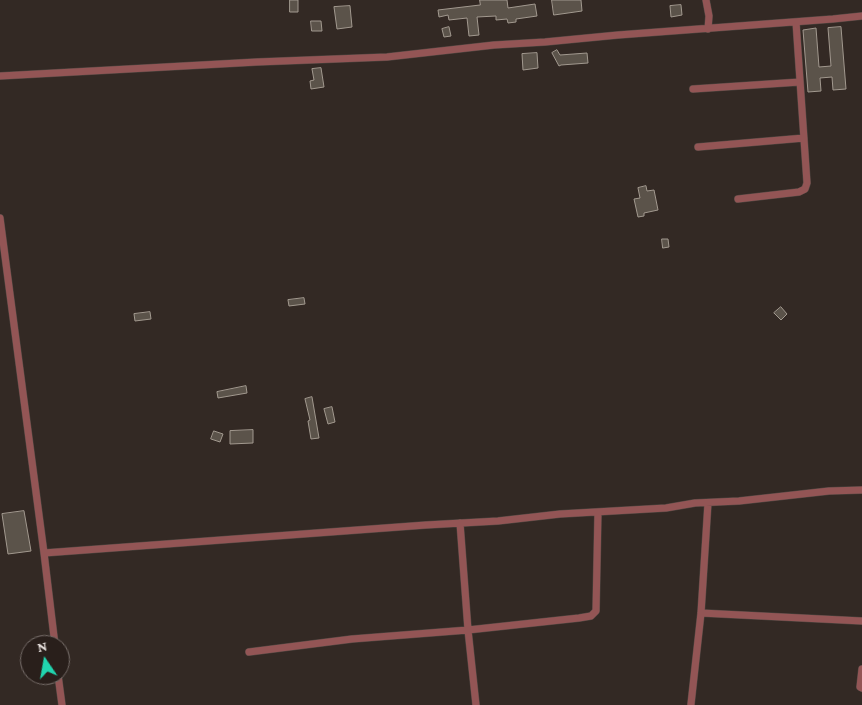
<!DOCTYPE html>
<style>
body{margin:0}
#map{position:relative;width:862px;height:705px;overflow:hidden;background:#332924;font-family:"Crimson Pro",serif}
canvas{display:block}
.north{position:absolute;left:20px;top:635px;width:50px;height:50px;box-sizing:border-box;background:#291f1b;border:1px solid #766d69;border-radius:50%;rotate:348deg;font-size:14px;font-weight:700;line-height:20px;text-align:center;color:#e9e2df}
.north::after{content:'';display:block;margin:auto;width:18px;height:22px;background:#21d5af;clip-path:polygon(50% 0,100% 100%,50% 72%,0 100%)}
</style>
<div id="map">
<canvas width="862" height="705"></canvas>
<div class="north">N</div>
</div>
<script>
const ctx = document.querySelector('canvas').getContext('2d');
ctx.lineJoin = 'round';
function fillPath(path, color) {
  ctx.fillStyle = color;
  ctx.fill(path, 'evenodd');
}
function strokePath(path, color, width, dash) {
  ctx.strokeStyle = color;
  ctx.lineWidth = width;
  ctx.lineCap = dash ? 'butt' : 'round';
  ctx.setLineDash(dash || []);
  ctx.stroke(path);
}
const building = new Path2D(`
 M290 0H298V12H290Z
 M480 0H507L508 8 535 4 537 16 516 19V22L508 23 507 19 496 20V16L477 17 479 35 469 36 467 18 449 20 448 15 439 17 438 10 480 5Z
 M552 0H581L582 11 554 15Z
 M681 5 682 15 671 17 670 6Z
 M350 6 352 27 337 29 334 7Z
 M311 21H321L322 31H312Z
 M449 27 451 36 444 37 442 29Z
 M841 27 846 89 833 90 832 77 820 78 821 91 808 92 803 30 816 28 819 67 831 66 828 28Z
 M557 50 560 55 587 53 588 63 561 65 559 66 552 53Z
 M537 53 538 68 523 70 522 54Z
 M321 68 324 87 311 89 310 81 314 80 312 69Z
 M646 186 647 191 654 190 658 210 644 213V216L638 217 634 199 640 198 638 188Z
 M662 239H668L669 247 663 248Z
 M304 298 305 304 289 306 288 300Z
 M781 307 787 314 781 320 774 313Z
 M150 312 151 319 135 321 134 314Z
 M246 386 247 393 218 398 217 392Z
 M312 397 319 438 311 439 308 421 310 420 305 399Z
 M332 407 335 422 328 424 324 409Z
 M253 430V443L230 444V431Z
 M214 431 223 434 220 442 211 439Z
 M24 511 31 551 8 554 2 514Z`);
const minor = new Path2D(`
 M706 0 709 16 708 29
 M0 76 257 62 387 57 494 45 545 42 618 35 833 19 862 16
 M693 89 800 82
 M698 147 804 138
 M738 199 799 192 805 189 807 183 796 22
 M0 218 44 553 55 645
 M460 523 468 630 476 705
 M44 553 426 525 498 521 560 514 666 508 695 503 739 501 829 491 862 490
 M701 613 862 621
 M249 652 352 639 468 630 579 618 591 616 596 611 598 512
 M862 669 860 687 862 688
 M58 675 62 705
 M691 704 701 613 708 503`);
fillPath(building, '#5b534a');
strokePath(building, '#a2998f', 1);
strokePath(minor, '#504742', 8);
strokePath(minor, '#935555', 7);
</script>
